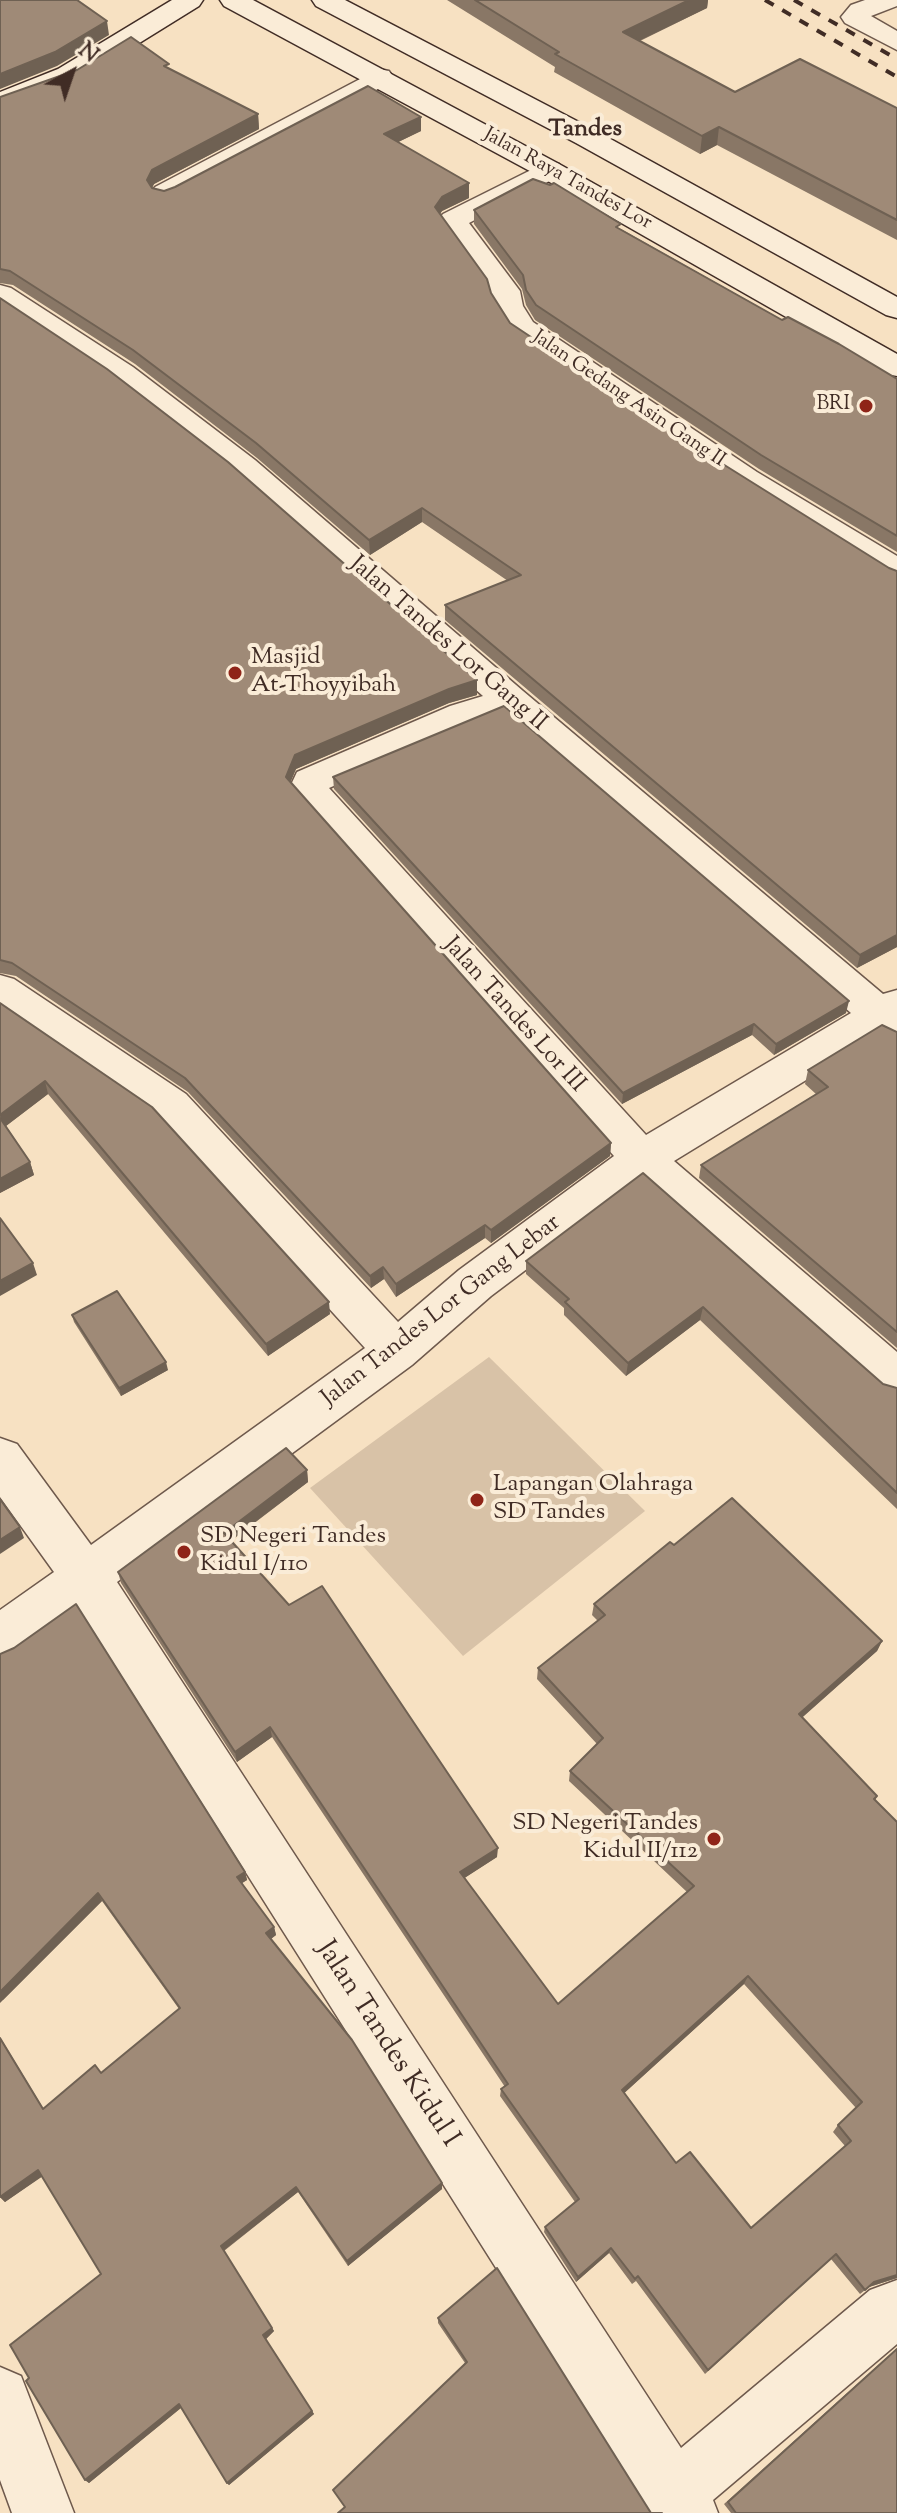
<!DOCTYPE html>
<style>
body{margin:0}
#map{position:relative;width:897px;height:2513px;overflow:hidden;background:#f7e1c2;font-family:"Sorts Mill Goudy",serif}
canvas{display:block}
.north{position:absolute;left:32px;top:32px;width:80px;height:80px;-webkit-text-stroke:6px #faecd7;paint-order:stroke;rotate:40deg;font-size:22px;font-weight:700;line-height:32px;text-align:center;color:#402c25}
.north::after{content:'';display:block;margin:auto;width:28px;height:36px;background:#402c25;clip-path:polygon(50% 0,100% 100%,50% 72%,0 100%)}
</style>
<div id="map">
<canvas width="897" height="2513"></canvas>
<div class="north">N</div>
</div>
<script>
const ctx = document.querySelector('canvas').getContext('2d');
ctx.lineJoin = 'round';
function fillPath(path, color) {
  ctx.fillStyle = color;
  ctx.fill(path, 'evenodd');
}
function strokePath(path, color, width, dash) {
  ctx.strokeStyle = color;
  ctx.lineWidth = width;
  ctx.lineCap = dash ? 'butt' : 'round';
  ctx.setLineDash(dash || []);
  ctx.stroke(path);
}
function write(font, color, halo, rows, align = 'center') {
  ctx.font = font + ' "Sorts Mill Goudy",serif';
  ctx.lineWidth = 8;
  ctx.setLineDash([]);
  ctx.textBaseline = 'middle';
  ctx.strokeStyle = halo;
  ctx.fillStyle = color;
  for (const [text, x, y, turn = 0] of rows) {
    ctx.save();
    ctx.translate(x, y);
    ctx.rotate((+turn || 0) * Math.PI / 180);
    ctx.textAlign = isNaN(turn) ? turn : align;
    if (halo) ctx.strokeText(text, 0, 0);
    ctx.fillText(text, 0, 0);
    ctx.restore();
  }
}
const green = new Path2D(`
 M489 1357 645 1511 463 1656 310 1488Z`);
const street = new Path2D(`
 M865 0H897V6L871 16 897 31V50L845 23 841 17 851 5Z
 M379 69 389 71 393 77 389 83 175 199 165 202 155 199 151 193 155 187Z
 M549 161 559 164 563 170 559 176 469 223 520 291 523 306 533 322 757 472 897 556V583C872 576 842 550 819 536 713 474 613 404 511 335L493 306 490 292 445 233 438 220 443 214Z
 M0 285 11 288 133 367 255 460 523 691 883 994 897 990V1045L878 1036 674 1161 897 1352V1400L881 1394 641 1183 491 1296 412 1365 117 1582 681 2448 870 2290 897 2280V2344L713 2500 718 2513H651L80 1610 17 1655 0 1662V1610L54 1572 0 1497V1438L17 1444 91 1545 365 1348 156 1118 0 1010V975L14 979 186 1094 398 1322 459 1270 614 1156 289 789 297 772 450 706 483 696 231 474 111 381 0 307ZM504 715 851 1013 646 1135 329 788 476 724Z
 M0 2367 21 2376 74 2513H12L0 2480Z`);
const secondary = new Path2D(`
 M172 0H203L199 6 78 81 0 110V92L58 69Z
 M220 0H253L559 164 897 354V376L886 374 539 176 224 6Z
 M312 0H345L596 131 897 297V318L886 315 576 143 316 6Z`);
const rail = new Path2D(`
 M765 0 897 77
 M794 0 897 59`);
const wall = new Path2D(`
 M447 0H708L707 8 640 41 735 92 897 108V240L717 145 700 154 554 72 555 67Z
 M170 69 258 114 259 129 154 184 152 188 164 191 421 117V131L398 142 469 183V198L442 211 440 214 897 947 857 968 445 620V605L508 581 422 522 370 555 257 458 135 364 13 285 0 283V97Z
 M474 210 621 229 782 320 897 379V552L759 469 535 320 526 305 522 289 474 224Z
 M0 298 477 695 449 703 296 769 290 782 611 1143 610 1156 491 1243 485 1238 396 1297 384 1279 371 1288 188 1092 16 976 0 973Z
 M333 777 846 1013 774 1055 752 1035 622 1104 334 789Z
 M0 1003 330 1314 268 1356 48 1094 6 1126 30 1162 34 1175 0 1193Z
 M897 1032V1348L699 1178 701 1165 816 1094 805 1084 808 1070Z
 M643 1173 883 1384 897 1388V1509L700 1320 626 1376 564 1315V1308L526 1274V1261Z
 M72 1315 168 1370 121 1396 74 1322Z
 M307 1470 308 1482 231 1541 497 1857 464 1878 558 2004 687 1892 569 1781 570 1771 597 1744 537 1679 538 1668 598 1621 592 1615 594 1604 674 1545 882 1641 877 1651 802 1717 877 1796 875 1801 897 1822V2278L869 2287 860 2294 831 2259 705 2374 636 2281 632 2284 609 2253 576 2282 544 2232 545 2227 575 2202 500 2096 501 2089 505 2087 272 1737 237 1762 121 1583 118 1572ZM744 1984 856 2108 838 2125 833 2132 845 2146 751 2228 676 2163 624 2093Z
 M0 1654 245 1872 247 1880 242 1883 274 1927 276 1935 271 1939 442 2189 348 2266 298 2192 224 2251 274 2331 266 2339 314 2414 229 2485 227 2483 181 2408 89 2483 85 2480 29 2378 101 2274 42 2176 5 2202 0 2197V2037L43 2108 101 2073 179 2009 102 1901 3 2000Z
 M438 2318 651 2513 345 2507 465 2363 438 2323Z
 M897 2348V2513H731L724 2504Z`);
const shadedWall = new Path2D(`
 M689 0H708L707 8 622 49 623 32Z
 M107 21 109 35 57 66 0 89V74Z
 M258 114 259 129 154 184 148 195 147 180 152 170Z
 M421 117V131L384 149V134Z
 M719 127 717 145 700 154 702 136Z
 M469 183V198L442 211 435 221V207L442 197Z
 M422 508V522L370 555 369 540Z
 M477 680V695L449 703 296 769 287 791 286 777 295 755 449 689Z
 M897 935V947L857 968 860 955Z
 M849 1001 846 1013 774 1055 776 1044Z
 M754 1024 752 1035 622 1104 623 1093Z
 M45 1081 48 1094 2 1129 0 1115Z
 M611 1143 610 1156 491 1243V1230Z
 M30 1162 34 1175 0 1193V1179Z
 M485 1225V1238L396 1297V1284Z
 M33 1263 37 1275 0 1296V1281Z
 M383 1267 384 1279 371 1288 370 1276Z
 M329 1302 330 1314 268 1356 266 1344Z
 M703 1307 700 1320 626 1376 628 1363Z
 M166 1362 168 1370 121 1396 119 1388Z
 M307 1470 308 1482 226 1544 224 1533Z
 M20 1527 24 1538 0 1554V1540Z
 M882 1641 877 1651 795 1724 799 1714Z
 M270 1727 272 1737 237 1762 235 1752Z
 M498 1848 497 1857 460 1881V1872Z
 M245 1872 247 1880 239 1885 237 1877Z
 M98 1893 102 1901 0 2003V1992Z
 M274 1927 276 1935 268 1941 266 1933Z
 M748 1976 744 1984 620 2097 622 2090Z
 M38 2170 43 2176 5 2202 0 2197Z
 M442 2183V2189L348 2266 347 2261Z
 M296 2187 298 2192 223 2251 221 2246Z
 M611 2248 609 2253 576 2282 578 2277Z
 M897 2275V2278L869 2287 874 2282Z
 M272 2328 274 2331 266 2339 263 2335Z
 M179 2404 182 2407 89 2483 85 2480Z
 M312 2411 314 2414 229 2485 227 2483Z`);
const building = new Path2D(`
 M0 0H77L107 21 55 52 0 74Z
 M475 0H689L623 32 735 92 800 59 897 108V220L719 127 702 136 555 54 559 52Z
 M131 37 169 64 164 66 258 114 152 170 147 180 152 188 164 191 175 187 368 86 421 117 384 134 469 183 442 197 435 207 487 279 491 293 510 323 702 451 889 568 897 571V935L860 955 445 605 521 575 422 508 369 540 256 443 133 350 10 271 0 269V97L77 70Z
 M533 179 550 185 554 183 621 224 616 227 782 320 788 317 839 344 897 379V536L761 455 536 305 526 290 523 275 474 210Z
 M0 298 107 369 228 462 477 680 449 689 295 755 286 777 611 1143 491 1230 485 1225 396 1284 383 1267 370 1276 185 1078 12 963 0 960Z
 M504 706 849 1001 776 1044 754 1024 623 1093 333 777Z
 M0 1003 152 1107 329 1302 266 1344 45 1081 0 1115Z
 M882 1025 897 1032V1332L701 1165 828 1087 808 1070Z
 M0 1118 30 1162 0 1179Z
 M643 1173 883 1384 897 1388V1493L703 1307 628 1363 565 1302 569 1299 526 1261Z
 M0 1218 33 1263 0 1281Z
 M117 1291 166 1362 119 1388 72 1315Z
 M286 1448 307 1470 224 1533 289 1605 322 1586 498 1848 460 1872 558 2004 694 1886 570 1771 603 1738 538 1668 605 1615 594 1604 670 1542 674 1545 732 1498 882 1641 799 1714 877 1796 874 1799 897 1822V2275L874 2282 865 2290 836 2254 708 2370 638 2276 635 2279 611 2248 578 2277 545 2227 579 2199 501 2089 508 2084 270 1727 235 1752 118 1572ZM748 1976 862 2102 838 2125 851 2141 751 2228 690 2152 676 2163 622 2090Z
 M0 1499 20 1527 0 1540Z
 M76 1604 245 1872 237 1877 274 1927 266 1933 352 2040 442 2183 347 2261 296 2187 221 2246 272 2328 263 2335 312 2411 227 2483 179 2404 85 2480 26 2381 29 2378 10 2345 101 2274 38 2170 0 2197V2038L43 2109 95 2065 101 2073 180 2008 98 1893 0 1992V1654L14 1648Z
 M497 2268 651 2513H662H338L345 2507 333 2490 467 2362 438 2318Z
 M897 2349V2513H736L728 2502Z`);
const markers = [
 [866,406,8,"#8f2418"],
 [235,673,8,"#8f2418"],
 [477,1500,8,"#8f2418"],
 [184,1552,8,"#8f2418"],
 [714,1839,8,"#8f2418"]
];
const farStreetnames = [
 ["Jalan Raya Tandes Lor",567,180,29],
 ["Jalan Gedang Asin Gang II",628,400,34]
];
const farPoinames = [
 ["BRI",850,406]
];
const farQuarternames = [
 ["Tandes",585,131]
];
const streetNames = [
 ["Jalan Tandes Lor Gang II",447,645,41],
 ["Jalan Tandes Lor III",513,1016,48],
 ["Jalan Tandes Lor Gang Lebar",442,1312,-38]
];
const poiNames = [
 ["Masjid",251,659],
 ["At-Thoyyibah",251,687],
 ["Lapangan Olahraga",493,1486],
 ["SD Tandes",493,1514],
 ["SD Negeri Tandes",200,1538],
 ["Kidul I/110",200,1566],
 ["SD Negeri Tandes",698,1825,"right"],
 ["Kidul II/112",698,1853,"right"]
];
const nearStreetnames = [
 ["Jalan Tandes Kidul I",386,2045,57]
];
fillPath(green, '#d8c2a7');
strokePath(street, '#6e594c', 3);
strokePath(secondary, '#402c25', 3);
fillPath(street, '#faecd7');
fillPath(secondary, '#faecd7');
strokePath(rail, '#402c25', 4, [10, 10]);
fillPath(wall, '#897766');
fillPath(shadedWall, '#6f6153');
fillPath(building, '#9f8a77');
strokePath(building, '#6f6153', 2);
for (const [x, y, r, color] of markers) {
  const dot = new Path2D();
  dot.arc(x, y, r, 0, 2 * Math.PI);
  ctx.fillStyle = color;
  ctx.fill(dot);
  strokePath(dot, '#faecd7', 3);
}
write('20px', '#402c25', '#faecd7', farStreetnames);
write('20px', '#402c25', '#faecd7', farPoinames, 'right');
write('bold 24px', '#402c25', '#faecd7', farQuarternames);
write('24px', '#402c25', '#faecd7', streetNames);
write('24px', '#402c25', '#faecd7', poiNames, 'left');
write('28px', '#402c25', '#faecd7', nearStreetnames);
</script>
